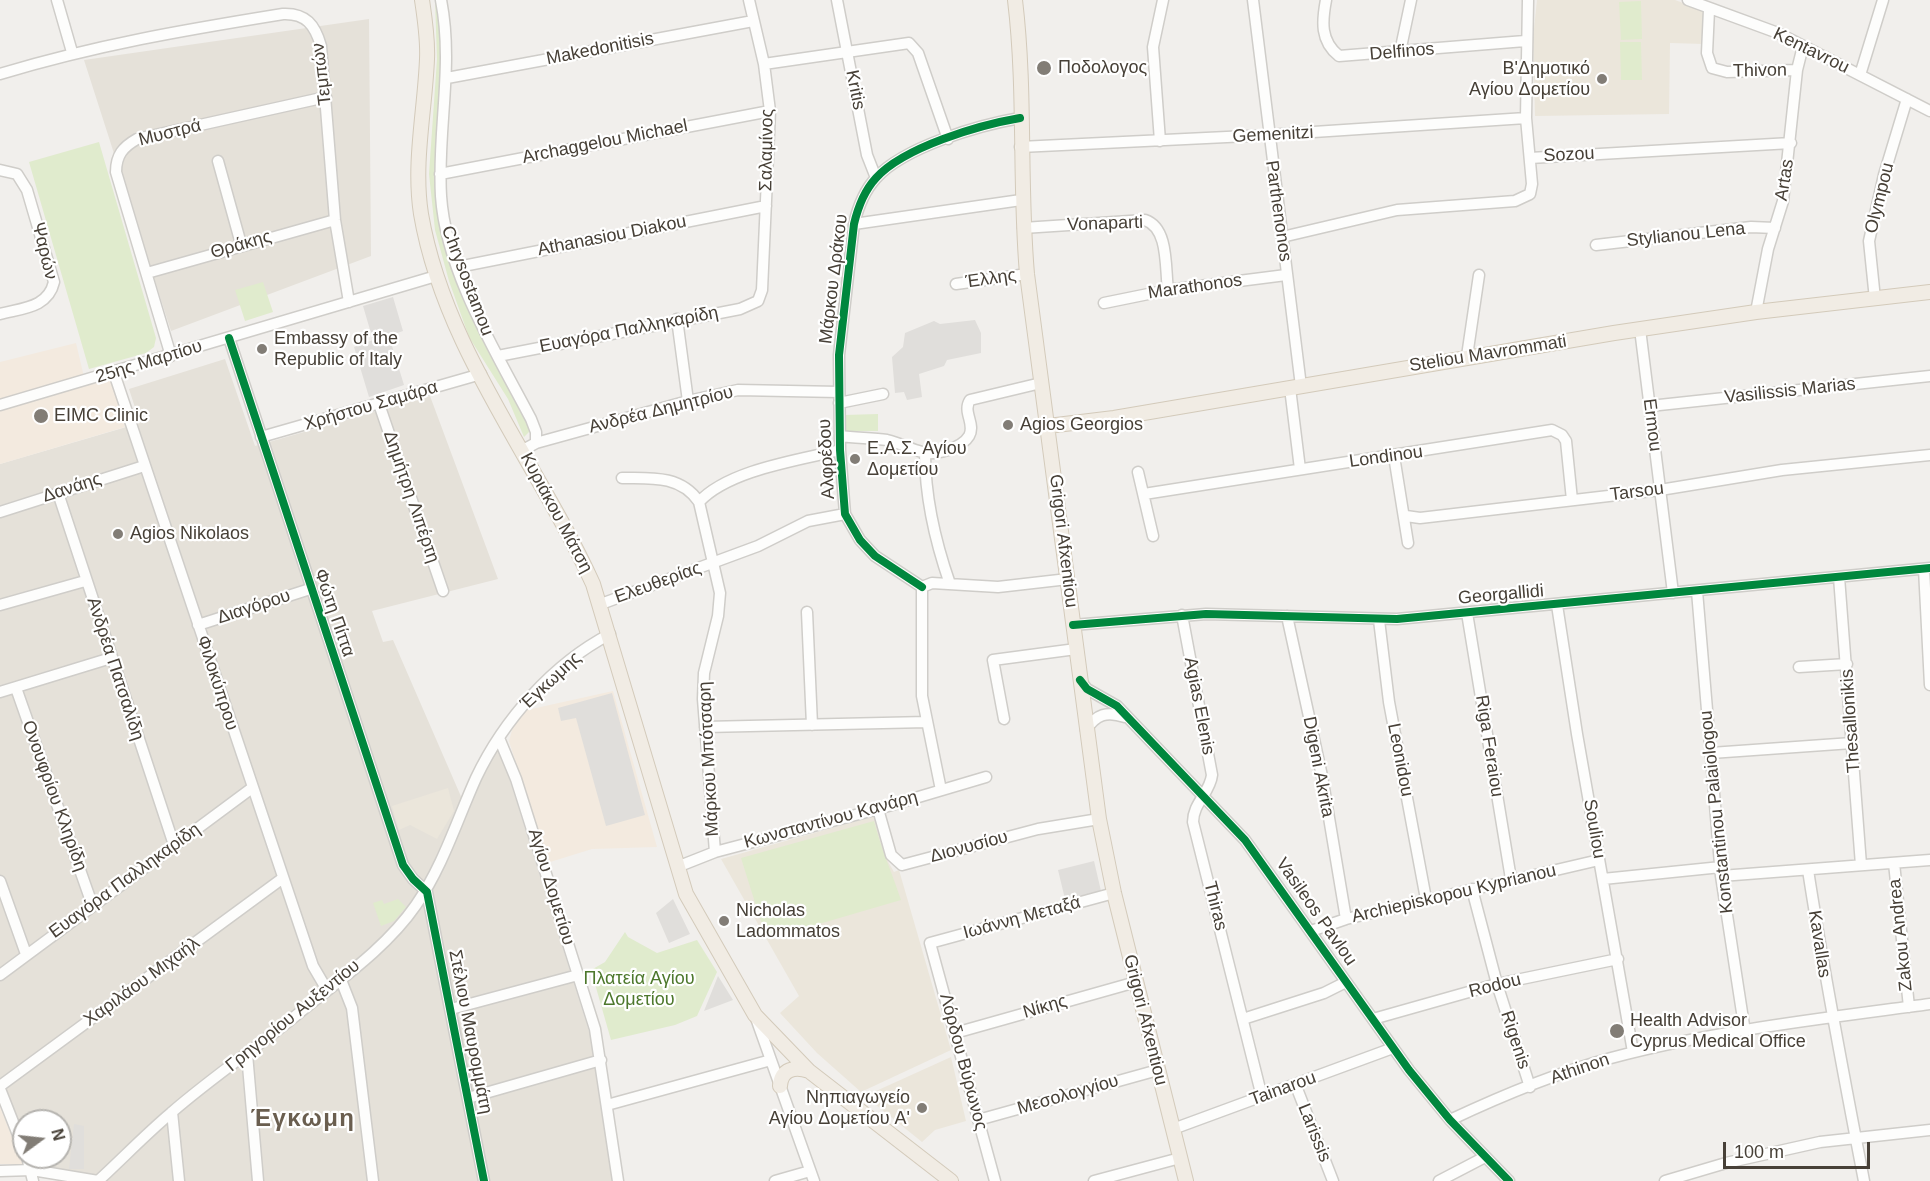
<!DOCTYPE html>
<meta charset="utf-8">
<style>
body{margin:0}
#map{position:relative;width:1930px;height:1181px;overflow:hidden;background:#f1efec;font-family:Arial,sans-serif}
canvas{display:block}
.north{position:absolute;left:12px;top:1109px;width:60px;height:60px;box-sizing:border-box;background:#fff;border:2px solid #b5b3af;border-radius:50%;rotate:75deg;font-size:16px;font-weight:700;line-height:24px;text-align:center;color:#474037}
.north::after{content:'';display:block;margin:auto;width:21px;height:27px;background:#827d76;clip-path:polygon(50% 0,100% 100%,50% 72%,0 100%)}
.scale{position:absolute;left:1723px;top:1142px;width:147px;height:27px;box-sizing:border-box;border:3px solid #474037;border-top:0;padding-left:8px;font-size:18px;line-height:21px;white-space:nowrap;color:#474037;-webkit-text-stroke:4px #fff;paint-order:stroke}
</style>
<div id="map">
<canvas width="1930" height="1181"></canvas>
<div class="north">N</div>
<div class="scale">100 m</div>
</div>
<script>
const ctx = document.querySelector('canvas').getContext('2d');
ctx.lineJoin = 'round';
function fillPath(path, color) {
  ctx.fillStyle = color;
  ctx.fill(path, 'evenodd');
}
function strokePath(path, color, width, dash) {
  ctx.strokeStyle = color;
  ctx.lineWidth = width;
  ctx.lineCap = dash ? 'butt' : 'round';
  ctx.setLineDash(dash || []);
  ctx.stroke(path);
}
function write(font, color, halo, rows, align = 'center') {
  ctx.font = font + ' Arial,sans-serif';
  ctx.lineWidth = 4.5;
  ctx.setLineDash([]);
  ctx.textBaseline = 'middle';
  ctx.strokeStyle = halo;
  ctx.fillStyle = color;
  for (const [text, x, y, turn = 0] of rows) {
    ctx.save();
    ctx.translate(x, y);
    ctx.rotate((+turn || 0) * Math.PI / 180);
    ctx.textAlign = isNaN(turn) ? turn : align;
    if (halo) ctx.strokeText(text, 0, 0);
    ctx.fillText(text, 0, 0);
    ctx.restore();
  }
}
const residential = new Path2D(`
 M369 19 371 256 171 331 84 60Z
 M225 359 255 446 430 396 498 579 372 611 383 642 393 640 466 808 498 743 592 1041 614 1181H102L32 1166 28 1157H60V1121H24V1146L0 1086V464L140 423 129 389Z`);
const commercial = new Path2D(`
 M76 343 84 377 109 372 125 427 0 464V362Z
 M613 691 657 847 592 849 547 863 509 741 514 723 527 710Z
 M0 1107 23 1164H0Z`);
const education = new Path2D(`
 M1537 0H1675L1705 11 1704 44 1670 43 1669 114 1535 116 1533 38Z
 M448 788 454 811 437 839 410 825 399 830 392 806Z
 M875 816 886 858 894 872 899 870 951 1050 861 1092 817 1053 780 1013 799 996 721 859Z
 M951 1057 966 1121 935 1130 922 1142 865 1096Z`);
const green = new Path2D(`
 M435 0H437L443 43 446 240 469 310 530 427 529 432 524 437 508 399 469 337 449 281 435 230 429 174 437 59Z
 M1641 1 1642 39 1621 40 1619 2Z
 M1620 42H1641L1642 80H1621Z
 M99 142 156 338 154 347 146 353 89 369 29 162Z
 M263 282 273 312 245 321 235 290Z
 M878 414V431H844V415Z
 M874 821C881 848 892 873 901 900L771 938 763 928 741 858Z
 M398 899 406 907 394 921 381 926 373 903 382 900 384 904Z
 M625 932 628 937 657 953 697 940 717 972 697 1016 675 1025 611 1040 591 970 605 962Z`);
const parking = new Path2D(`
 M393 297 403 331 389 336 404 385 369 397 354 347 373 340 363 306Z
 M975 320 981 333V353L947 360 944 366 919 374 922 397 907 400 904 392 895 393 892 357 903 347 905 333 934 321 940 324Z
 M612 693 645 815 606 826 576 718 561 721 558 708Z
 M1094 861 1101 891 1065 899 1058 870Z
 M673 899 690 934 669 943 656 913Z
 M718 976 733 1000 704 1011Z
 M74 1124 84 1126V1169H69Z`);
const minor = new Path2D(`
 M57 0 72 52
 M441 0C454 66 437 130 441 196 446 272 496 352 531 419L536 432V443
 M837 0 867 155 876 178
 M1253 0 1301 386
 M1326 0C1322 21 1320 41 1339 56L1525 41
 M1688 0 1778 33 1930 111
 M1709 10 1707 53 1712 68 1727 72 1797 70
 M1400 52 1411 0
 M764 64 909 43 918 53 948 139
 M0 74C96 45 184 30 283 14 306 13 315 25 321 46L335 220 349 302
 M1860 75 1883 0
 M447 78 753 21
 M1160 141 1153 47 1163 0
 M1020 147 1268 135 1526 118
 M1530 158 1791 143
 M218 161 241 244
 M0 170 17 174 27 190 54 282C48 308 22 308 0 314
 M440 174 770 111
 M854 224 1021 200
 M1023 228 1145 220C1169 228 1165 268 1168 290
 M1282 237 1397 210 1515 201 1530 194 1532 184 1526 118 1528 0
 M1596 245 1751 227 1775 228
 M458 267 766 206
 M147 273 335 220
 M956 284 1027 274
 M1875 299 1869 241 1884 175 1907 99
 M1104 303 1168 290 1286 275
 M1756 312 1768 249 1783 201 1797 70 1803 46
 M677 319 688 401
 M1640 329 1673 593
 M229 338 403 865 413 879 427 892 484 1181
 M171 356 116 172C116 155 123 147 137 139L326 97
 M498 356 740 309 758 301 762 290 770 111 764 64 749 0
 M1467 356 1479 275
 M114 373 313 966 327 990
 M1290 388 1300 469
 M839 403 883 394
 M379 404 443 591
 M0 405 436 276
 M1650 406 1930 376
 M840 436C855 438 872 438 887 440 900 443 910 449 922 452 935 456 962 448 969 436 976 424 962 412 970 400L1041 383
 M261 437 481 374
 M523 450 536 443 688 401 738 390 839 392
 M925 453C925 499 935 541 950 584
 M1394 456 1408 543
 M1138 472 1153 536
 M622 478C650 478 681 475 699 502L720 593 718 616 704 673 703 699 715 852
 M58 493 174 845
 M1144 494 1552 430 1562 435 1566 441 1572 500
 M699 502C728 470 799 460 840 450
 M0 512 144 466
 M1406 516 1420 518 1660 490 1782 470 1930 455
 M1924 569 1930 685
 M1839 577 1861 865
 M922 587 875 556 860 540 845 514 840 450 839 355 854 224C858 207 864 191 876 178 904 147 979 125 1020 118
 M922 587V696L941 790
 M922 587 932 583 998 587 1068 579
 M1697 591 1721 876 1745 1032
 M601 604 758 546 808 521 845 514
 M0 605 85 581
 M1557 605 1577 734 1633 1052
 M807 612 812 725
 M1467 613 1511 879
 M1182 615 1212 775C1210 793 1193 803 1193 822L1262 1097
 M1287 616 1322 776 1346 919
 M1379 620 1389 702 1426 899
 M198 625 310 589
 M1073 625 1206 614 1397 619 1930 568
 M1799 667 1847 664
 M1080 680 1087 689 1117 706 1245 840 1409 1070 1450 1120 1509 1181
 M16 688 92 904
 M0 692 111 658
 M1004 719 993 660 1076 649
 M705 727 927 722
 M1086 730C1096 714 1107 711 1125 717
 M499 738 516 779 595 1029 618 1181
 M1711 753 1852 743
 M878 809 891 855 902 865 1038 829 1099 819
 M1894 863 1909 1007
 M677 867 715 852 878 809 986 777
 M1808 870C1824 974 1844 1077 1864 1181
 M1721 876 1930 860
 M1603 879 1721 867
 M0 881 26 954
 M1472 889 1497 984 1530 1087
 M1311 931 1346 919 1599 860
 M0 975 252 788
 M341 980 352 1008 373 1181
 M451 1009 578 975
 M756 1018 814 1181
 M1243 1019 1324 993 1346 982
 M1373 1019 1497 984 1618 959
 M955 1033 1136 982
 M247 1054 258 1181
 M0 1086 283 878
 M1296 1086 1333 1181
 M0 1089 24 1150
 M468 1098 601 1060
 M607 1105 771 1060
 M172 1112 179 1181
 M978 1120 1158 1070
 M1450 1120C1501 1096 1556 1073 1611 1058 1711 1031 1827 1018 1930 1004
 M1173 1129 1393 1048
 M27 1157 33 1181
 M0 1171 32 1170 98 1181
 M98 1181C123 1158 146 1134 171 1113 210 1079 253 1050 293 1018 335 983 385 950 416 905 443 866 457 820 476 778 504 719 553 664 610 634
 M775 1181 810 1171
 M995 1181 930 943 1114 893
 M1094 1181 1180 1158
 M1439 1181 1485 1157
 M1665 1181 1726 1163 1820 1142 1930 1130`);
const major = new Path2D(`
 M422 0C425 20 428 39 427 59 425 110 413 163 421 214 444 349 537 461 593 584L686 894 755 1015 809 1071 951 1181
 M1015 0C1026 91 1019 183 1027 274L1099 819 1114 893 1186 1181
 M1048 426 1114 418 1614 333 1756 312 1930 292
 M780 1086C781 1069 795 1066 809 1071`);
const cycleway = new Path2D(`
 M229 338 403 865 413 879 427 892 484 1181
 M922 587 875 556 860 540 845 514 840 450 839 355 854 224C858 207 864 191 876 178 904 147 979 125 1020 118
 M1073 625 1206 614 1397 619 1930 568
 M1080 680 1087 689 1117 706 1245 840 1409 1070 1450 1120 1509 1181`);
const markers = [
 [1044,68,8,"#827d76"],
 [1602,79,6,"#827d76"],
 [262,349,6,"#827d76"],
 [41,416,8,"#827d76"],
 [1008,425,6,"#827d76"],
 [855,459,6,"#827d76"],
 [118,534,6,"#827d76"],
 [724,921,6,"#827d76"],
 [1617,1031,8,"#827d76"],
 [922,1108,6,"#827d76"]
];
const streetNames = [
 ["Makedonitisis",600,49,-11],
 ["Kentavrou",1811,51,26],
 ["Delfinos",1402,52,-5],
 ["Thivon",1760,71,-1],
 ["Τεμπών",322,74,-97],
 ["Kritis",855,90,79],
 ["Μυστρά",170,133,-14],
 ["Gemenitzi",1273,135,-3],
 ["Archaggelou Michael",605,142,-11],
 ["Σαλαμίνος",767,150,-89],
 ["Sozou",1569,155,-3],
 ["Artas",1785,180,-81],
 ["Olympou",1880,198,-76],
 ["Parthenonos",1278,211,82],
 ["Vonaparti",1105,224,-2],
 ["Stylianou Lena",1686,235,-6],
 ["Athanasiou Diakou",612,236,-11],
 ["Θράκης",241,245,-16],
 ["Ψαρών",44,251,76],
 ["Μάρκου Δράκου",834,279,-83],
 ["Έλλης",991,279,-8],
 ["Chrysostamou",467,281,69],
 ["Marathonos",1195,287,-8],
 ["Ευαγόρα Παλληκαρίδη",629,330,-11],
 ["Steliou Mavrommati",1488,354,-9],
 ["25ης Μαρτίου",149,362,-17],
 ["Vasilissis Marias",1790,391,-6],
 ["Χρήστου Σαμάρα",371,406,-16],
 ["Ανδρέα Δημητρίου",661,410,-14],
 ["Ermou",1652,425,83],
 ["Londinou",1386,457,-8],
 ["Αλφρέδου",827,459,-93],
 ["Δανάης",72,488,-18],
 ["Tarsou",1637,492,-7],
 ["Δημήτρη Λιπέρτη",411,497,71],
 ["Κυριάκου Μάτση",556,513,62],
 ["Grigori Afxentiou",1063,541,83],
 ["Ελευθερίας",658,583,-20],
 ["Georgallidi",1501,595,-5],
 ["Διαγόρου",254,607,-18],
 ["Φώτη Πίττα",334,613,71],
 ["Ανδρέα Πατσαλίδη",115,669,72],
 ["Έγκωμης",551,681,-43],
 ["Φιλοκύπρου",217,683,72],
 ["Agias Elenis",1199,706,79],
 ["Thesallonikis",1851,721,-94],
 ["Riga Feraiou",1489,746,81],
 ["Μάρκου Μπότσαρη",709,759,-93],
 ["Leonidou",1400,760,79],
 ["Digeni Akrita",1318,767,79],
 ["Ονουφρίου Κληρίδη",54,796,70],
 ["Konstantinou Palaiologou",1717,812,-96],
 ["Κωνσταντίνου Κανάρη",831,820,-15],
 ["Souliou",1594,829,80],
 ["Διονυσίου",969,847,-15],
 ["Ευαγόρα Παλληκαρίδη",125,881,-36],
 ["Αγίου Δομετίου",551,887,73],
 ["Archiepiskopou Kyprianou",1454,894,-13],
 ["Thiras",1215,906,76],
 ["Vasileos Pavlou",1316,912,55],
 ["Ιωάννη Μεταξά",1022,918,-15],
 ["Zakou Andrea",1901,935,-96],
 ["Kavallas",1819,944,81],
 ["Χαριλάου Μιχαήλ",142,982,-36],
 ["Rodou",1495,986,-14],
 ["Νίκης",1045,1007,-16],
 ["Γρηγορίου Αυξεντίου",293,1016,-39],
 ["Grigori Afxentiou",1145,1020,76],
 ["Στέλιου Μαυρομμάτη",470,1032,79],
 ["Rigenis",1515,1040,72],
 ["Λόρδου Βύρωνος",963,1062,75],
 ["Athinon",1580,1069,-19],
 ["Tainarou",1283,1089,-20],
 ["Μεσολογγίου",1068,1095,-16],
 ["Larissis",1314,1133,68]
];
const poiNames = [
 ["Ποδολογος",1058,68],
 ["Β'Δημοτικό",1590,69,"right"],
 ["Αγίου Δομετίου",1590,90,"right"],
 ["Embassy of the",274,339],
 ["Republic of Italy",274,360],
 ["EIMC Clinic",54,416],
 ["Agios Georgios",1020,425],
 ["Ε.Α.Σ. Αγίου",867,449],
 ["Δομετίου",867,470],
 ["Agios Nikolaos",130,534],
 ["Nicholas",736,911],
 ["Ladommatos",736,932],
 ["Health Advisor",1630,1021],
 ["Cyprus Medical Office",1630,1042],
 ["Νηπιαγωγείο",910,1098,"right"],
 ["Αγίου Δομετίου Αʹ",910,1119,"right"]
];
const parkNames = [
 ["Πλατεία Αγίου",639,979],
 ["Δομετίου",639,1000]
];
const districtNames = [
 ["Έγκωμη",303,1119]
];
fillPath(residential, '#e5e1d9');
fillPath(commercial, '#f3eadf');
fillPath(education, '#ebe6db');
fillPath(green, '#e0ebcd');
fillPath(parking, '#e0dedb');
strokePath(minor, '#cfcdc9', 13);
strokePath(major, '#d3caba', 16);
strokePath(minor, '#fdfdfc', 10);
strokePath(major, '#f1ece4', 14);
strokePath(cycleway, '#00873e', 8);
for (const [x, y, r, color] of markers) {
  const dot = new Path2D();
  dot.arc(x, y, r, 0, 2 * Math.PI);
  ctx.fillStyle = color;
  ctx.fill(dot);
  strokePath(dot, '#fff', 2);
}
write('18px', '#474037', '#fff', streetNames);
write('18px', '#474037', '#fff', poiNames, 'left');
write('18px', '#4d782c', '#fff', parkNames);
ctx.letterSpacing = '1.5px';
write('bold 24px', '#6a5e4f', '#fff', districtNames);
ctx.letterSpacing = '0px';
</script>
